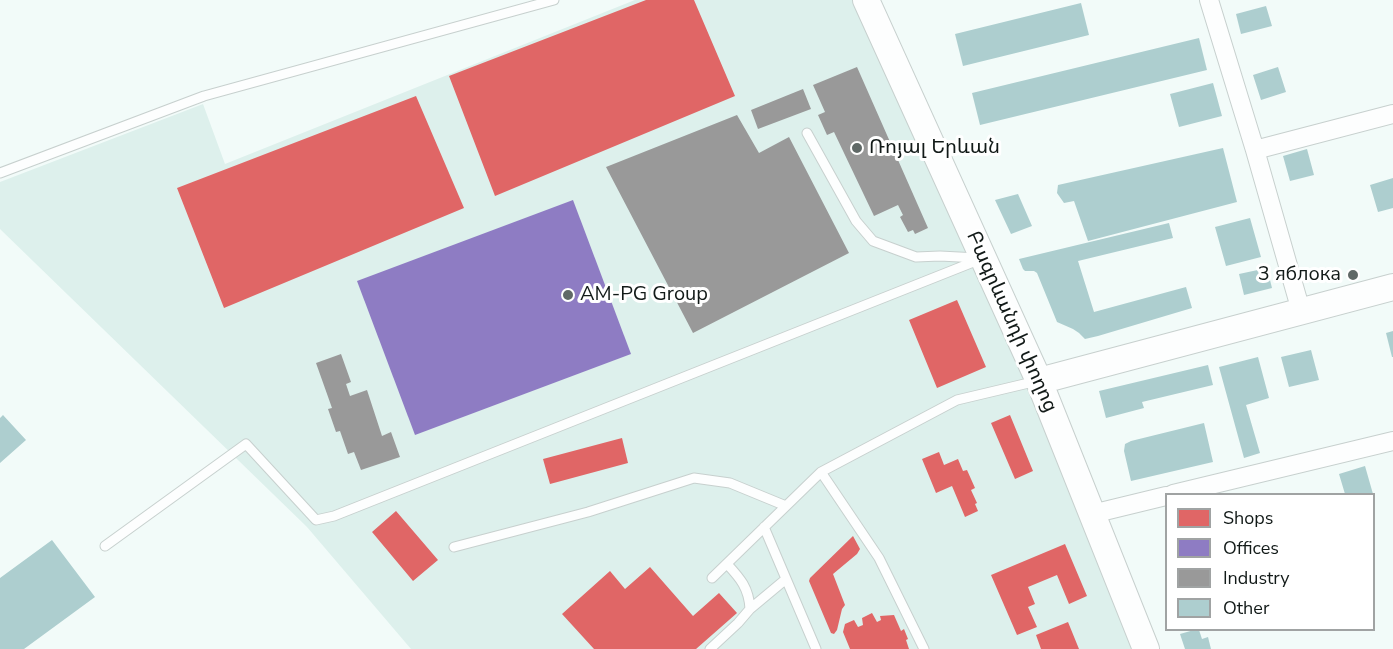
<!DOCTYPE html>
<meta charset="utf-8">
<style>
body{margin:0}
#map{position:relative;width:1393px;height:649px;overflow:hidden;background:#f2fbf9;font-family:"Nunito Sans",sans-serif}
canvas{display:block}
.legend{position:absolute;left:1165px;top:493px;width:210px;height:138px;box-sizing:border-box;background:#fff;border:2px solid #a0a3a3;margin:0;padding:8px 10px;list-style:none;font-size:18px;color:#121a18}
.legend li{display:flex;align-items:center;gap:12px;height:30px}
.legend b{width:30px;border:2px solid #a0a3a3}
</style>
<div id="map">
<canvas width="1393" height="649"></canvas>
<ul class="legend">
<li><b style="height:16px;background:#e06666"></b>Shops</li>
<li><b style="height:16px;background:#8e7cc3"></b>Offices</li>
<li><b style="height:16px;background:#999"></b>Industry</li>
<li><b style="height:16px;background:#adcecf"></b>Other</li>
</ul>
</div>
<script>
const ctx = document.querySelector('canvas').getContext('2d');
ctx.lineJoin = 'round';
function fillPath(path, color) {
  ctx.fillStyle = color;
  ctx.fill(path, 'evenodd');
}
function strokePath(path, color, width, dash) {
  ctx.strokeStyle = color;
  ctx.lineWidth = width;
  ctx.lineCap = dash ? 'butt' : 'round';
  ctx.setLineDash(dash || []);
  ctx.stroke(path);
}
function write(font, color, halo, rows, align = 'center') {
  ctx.font = font + ' "Nunito Sans","Noto Sans Armenian",sans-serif';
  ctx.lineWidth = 6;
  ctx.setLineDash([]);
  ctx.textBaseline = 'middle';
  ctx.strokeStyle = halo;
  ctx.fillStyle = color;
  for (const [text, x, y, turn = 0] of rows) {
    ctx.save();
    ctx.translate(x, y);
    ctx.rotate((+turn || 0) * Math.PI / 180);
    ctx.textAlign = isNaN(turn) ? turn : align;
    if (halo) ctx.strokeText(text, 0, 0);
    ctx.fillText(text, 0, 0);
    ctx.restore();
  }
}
const built = new Path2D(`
 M635 0H852L1017 356 1134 649H411L307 527 0 229V182L203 104 225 164Z`);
const shops = new Path2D(`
 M646 0H694L735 96 495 196 449 76Z
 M416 96 464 208 224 308 177 188Z
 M957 300 986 367 937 388 909 320Z
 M1010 415 1033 471 1015 479 991 423Z
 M622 438 628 463 550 484 543 459Z
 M939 452 944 465 958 459 963 471 967 470 975 488 971 490 977 503 975 504 978 511 965 517 952 486 936 493 922 459Z
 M396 511 438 560 413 581 372 532Z
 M853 536 860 549 857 554 833 574 845 605 842 609 837 630 834 634 831 633 809 581 810 578Z
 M1065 544 1087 596 1069 604 1057 575 1028 587 1035 604 1028 607 1037 627 1017 635 991 575Z
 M650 567 693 616 719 593 737 613 696 649H594L562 614 610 571 625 589Z
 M872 613 877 622 881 620 880 616 894 615 901 631 904 629 908 639 906 640 909 649H850L843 632 845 624 854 620 858 627 863 625 862 618Z
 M1068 622 1079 649H1041L1036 635Z`);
const offices = new Path2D(`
 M573 200 631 354 415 435 357 281Z`);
const industry = new Path2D(`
 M857 67 928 228 915 234 913 230 908 232 900 217 903 215 898 205 874 216 834 132 827 135 818 115 825 112 813 85Z
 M803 89 811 109 758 129 751 110Z
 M737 115 759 153 789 137 849 253 693 333 606 167Z
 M341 354 351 382 346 384 350 396 367 390 382 436 391 432 400 457 361 470 354 452 348 454 340 431 336 432 328 409 332 408 316 363Z`);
const building = new Path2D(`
 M1081 3 1089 35 963 66 955 34Z
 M1266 6 1272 26 1241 34 1236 14Z
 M1199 38 1207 70 980 125 972 93Z
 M1278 67 1286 92 1261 100 1253 75Z
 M1213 83 1222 116 1179 127 1170 94Z
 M1223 148 1237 202 1088 241 1074 201 1064 203 1057 193 1058 185Z
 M1307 149 1314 175 1290 181 1283 156Z
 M1393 178V208L1378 212 1370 185Z
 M1018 194 1032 226 1011 234 995 200Z
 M1250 218 1261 257 1226 266 1215 227Z
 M1169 223 1173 238 1078 261 1094 312 1186 287 1192 308 1098 336 1085 339 1079 333 1073 329 1057 322 1037 273 1034 271H1025L1023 269 1019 259Z
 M1267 268 1272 288 1244 295 1239 274Z
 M1393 331V357H1392L1386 333Z
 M1311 350 1319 380 1289 387 1281 357Z
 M1258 357 1269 398 1246 405 1260 453 1244 458 1219 367Z
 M1208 365 1213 385 1142 402 1144 408 1106 418 1099 391Z
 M3 415 26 440 0 463V418Z
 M1204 423 1213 462 1131 481 1124 451 1125 444 1131 441Z
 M1365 466 1373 494H1345L1339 474Z
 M52 540 95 597 24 649H0V578Z
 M1194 630H1199L1202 639 1208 637 1211 649H1185L1180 634Z`);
const lane = new Path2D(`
 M807 133 856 221 873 241 916 257 940 256 978 258
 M0 173 204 96 554 0
 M821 472 879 558 924 649
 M764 527 816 649
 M105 546 246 444 316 520 334 516 981 259
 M454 547 588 512 694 478 730 483 786 506
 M712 578 821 472 957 400 1037 381
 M750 609 786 579
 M710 649 738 623 750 609C749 588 740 578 727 564`);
const street = new Path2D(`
 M1209 0 1255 150 1301 311
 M1255 150 1393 114
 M1173 494 1393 441
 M1092 514 1166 496`);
const secondary = new Path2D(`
 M866 0 1039 381 1146 649
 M1039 381 1393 287`);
const markers = [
 [857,148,6,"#606967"],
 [1353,275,6,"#606967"],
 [568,295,6,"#606967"]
];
const poiNames = [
 ["Ռոյալ Երևան",869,148],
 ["3 яблока",1341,275,"right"],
 ["AM-PG Group",580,295]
];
const streetNames = [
 ["Բագրևանդի փողոց",1011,322,66]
];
fillPath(built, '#ddf0ec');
fillPath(shops, '#e06666');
fillPath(offices, '#8e7cc3');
fillPath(industry, '#999');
fillPath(building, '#adcecf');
strokePath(lane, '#c7d0ce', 11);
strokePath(street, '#c7d0ce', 20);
strokePath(secondary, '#c7d0ce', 28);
strokePath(lane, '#fdfefe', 9);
strokePath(street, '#fdfefe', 18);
strokePath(secondary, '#fdfefe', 26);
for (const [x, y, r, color] of markers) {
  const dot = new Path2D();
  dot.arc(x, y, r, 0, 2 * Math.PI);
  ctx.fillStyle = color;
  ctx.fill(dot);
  strokePath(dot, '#fff', 2);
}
write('20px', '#121a18', '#fff', poiNames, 'left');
write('20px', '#121a18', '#fff', streetNames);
</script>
